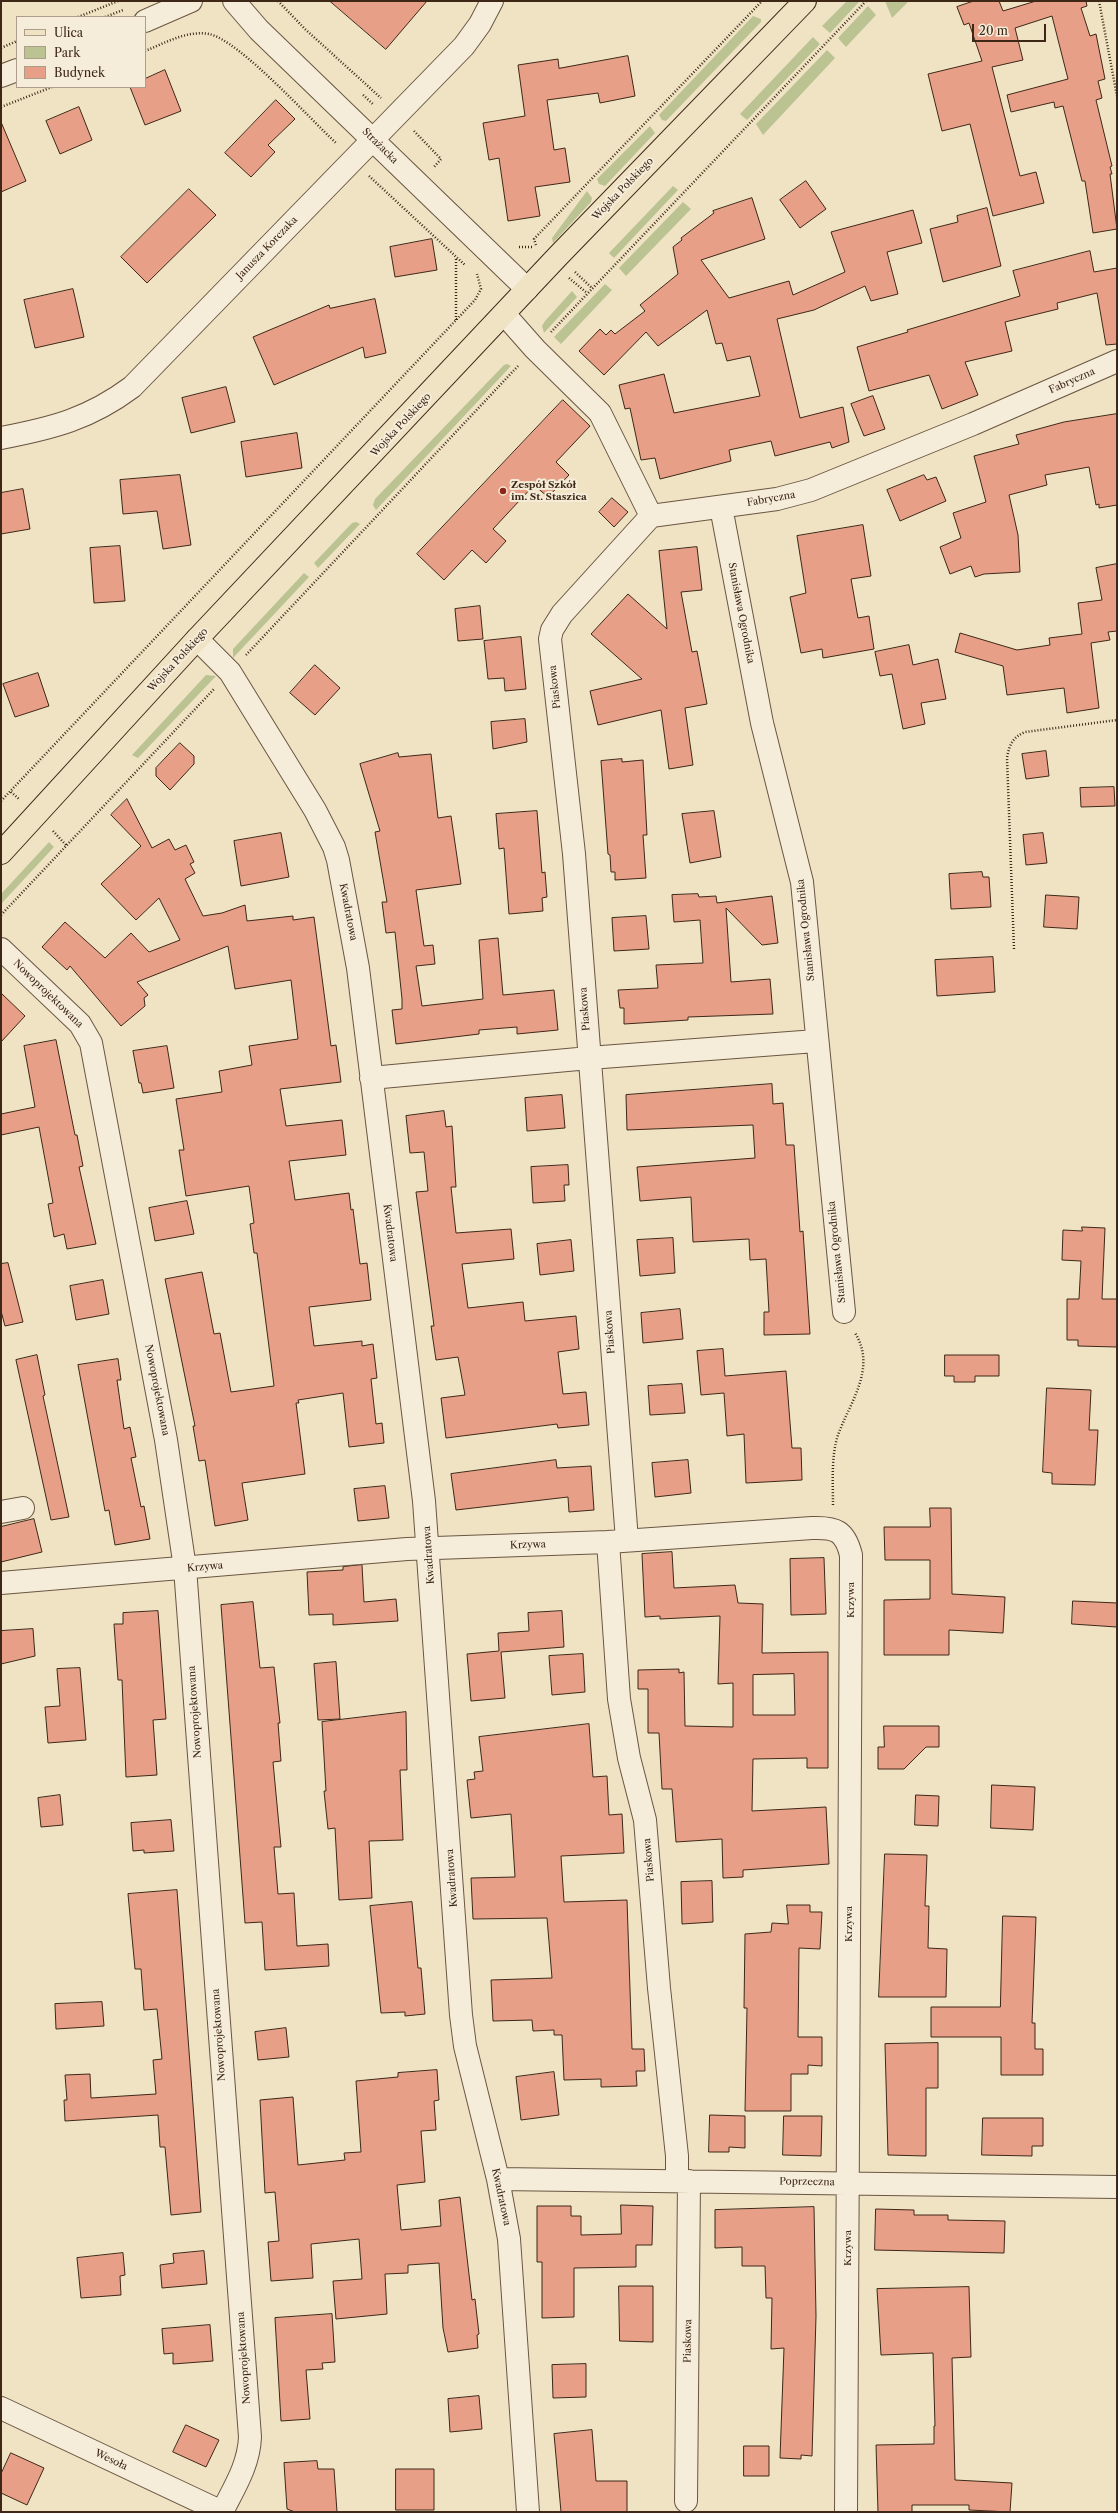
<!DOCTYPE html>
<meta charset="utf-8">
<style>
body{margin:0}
#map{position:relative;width:1118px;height:2513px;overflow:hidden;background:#efe3c4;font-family:"Libre Caslon Text",serif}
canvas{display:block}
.frame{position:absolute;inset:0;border:2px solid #3e2717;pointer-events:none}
.legend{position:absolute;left:16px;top:16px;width:130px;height:72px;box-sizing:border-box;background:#f5edd9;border:1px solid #ac9e8b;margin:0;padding:5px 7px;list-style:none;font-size:12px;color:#3e2717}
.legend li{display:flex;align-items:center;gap:8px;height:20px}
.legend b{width:20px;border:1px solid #ac9e8b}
.scale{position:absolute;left:972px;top:24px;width:74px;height:18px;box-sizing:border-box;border:2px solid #3e2717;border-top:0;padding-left:5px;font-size:12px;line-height:14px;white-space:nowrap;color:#3e2717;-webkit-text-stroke:3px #f5edd9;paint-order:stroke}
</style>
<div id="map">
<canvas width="1118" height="2513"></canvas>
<div class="frame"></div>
<ul class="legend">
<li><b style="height:5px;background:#efe3c4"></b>Ulica</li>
<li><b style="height:11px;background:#bbc392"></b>Park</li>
<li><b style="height:11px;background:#e89f87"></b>Budynek</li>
</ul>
<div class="scale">20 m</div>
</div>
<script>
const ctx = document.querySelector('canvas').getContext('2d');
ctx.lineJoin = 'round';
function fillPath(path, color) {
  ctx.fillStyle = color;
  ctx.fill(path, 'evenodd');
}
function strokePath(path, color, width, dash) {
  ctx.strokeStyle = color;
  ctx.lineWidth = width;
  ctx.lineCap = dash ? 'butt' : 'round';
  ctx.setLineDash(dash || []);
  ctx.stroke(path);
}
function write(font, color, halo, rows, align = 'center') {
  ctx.font = font + ' "Libre Caslon Text",serif';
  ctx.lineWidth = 4;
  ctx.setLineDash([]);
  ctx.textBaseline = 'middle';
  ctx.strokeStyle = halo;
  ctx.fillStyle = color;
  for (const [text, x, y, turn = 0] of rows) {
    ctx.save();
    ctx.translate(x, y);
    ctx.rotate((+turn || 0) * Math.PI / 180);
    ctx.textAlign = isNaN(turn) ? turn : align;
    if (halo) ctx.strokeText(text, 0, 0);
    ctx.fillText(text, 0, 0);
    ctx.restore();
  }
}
const green = new Path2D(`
 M847 1H860L830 33 822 26Z
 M885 1H909L892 18Z
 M868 6 876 15 846 47 838 38Z
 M753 16 761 19V22L666 121 662 120 659 115Z
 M813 37 820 44 747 120 740 114Z
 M827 50 835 58 763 135 756 124Z
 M650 126 655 133 605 186 599 184 597 179Z
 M673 186 678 190 614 258 609 253Z
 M587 191 592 198 591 202 553 243 552 238Z
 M683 202 691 209 626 276 619 268Z
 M605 284 612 290 561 344 554 337Z
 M572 291 577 297 544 333 542 326 545 321Z
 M507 364 511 366 376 510 373 505 375 499 504 365Z
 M356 522 360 524 318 568 314 563 352 523Z
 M304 573 309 577 233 658V649Z
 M206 675 216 676 138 758 132 755Z
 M49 842 54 847 1 904V894Z`);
const building = new Path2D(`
 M330 1H427L386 49Z
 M974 1H999L1003 11 1036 1H1086L1087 6 1081 8 1090 36 1096 34 1105 79 1098 81 1102 98 1096 100 1112 166 1110 167 1112 174H1110L1117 229 1093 233 1085 181H1082L1063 106 1055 108 1054 102 1011 112 1007 95 1068 79 1052 16 1015 28 1023 60 992 67 1020 176 1036 172 1044 203 993 216 970 124 942 131 928 74 982 61 969 23 964 25 957 7Z
 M628 56 635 96 600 103 598 93 547 100 554 150 565 148 570 182 535 187 540 216 508 221 499 158 489 160 483 123 525 116 518 65 558 59 559 68Z
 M165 70 181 111 145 125 130 87H145V79Z
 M276 100 295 119 268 145 275 152 251 177 225 153Z
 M79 107 92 140 60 154 46 121Z
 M1 122 26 181 1 192Z
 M806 181 826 209 800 228 780 200Z
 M189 189 216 215 147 283 121 257Z
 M752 198 765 239 701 260 729 298 789 281 793 295 845 272 831 232 842 229 913 210 922 243 887 252 898 294 871 301 865 286 814 310 777 319 800 418 843 407 849 442 832 448 830 442 775 456 771 441 729 450 731 461 660 479 655 458 641 460 630 408 625 409 619 385 664 374 674 413 760 396 750 356 727 361 722 343 716 344 707 310 658 346 646 332 604 375 579 351 600 329 606 335 611 330 615 334 645 311 640 305 678 274 673 247 682 240 681 238 714 213 713 211Z
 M987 208 1001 266 943 282 930 229 958 222 957 216Z
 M432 239 437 270 395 277 390 247Z
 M1090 251 1094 272 1117 268V344L1106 345 1097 293 1057 303 1058 309 1005 322 1012 351 965 362 978 395 942 409 929 375 869 391 857 347 908 332 907 330 1020 296 1013 271Z
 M73 289 84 337 35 348 24 300Z
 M375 299 386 353 365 358 363 347 274 385 253 337 329 305 330 308Z
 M226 387 235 422 191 433 182 398Z
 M873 396 885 429 864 436 851 404Z
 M563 400 590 426 556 462 569 475 548 497 534 485 493 529 506 541 486 563 472 550 444 580 417 554Z
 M1117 414V505L1099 508V504L1096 505 1089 467 1045 475 1047 485 1009 495 1018 535 1020 572 984 574 975 577 971 566 950 574 940 547 961 538 953 513 986 502 974 456 1019 444 1016 435 1064 422Z
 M297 433 302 468 246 477 241 442Z
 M180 475 191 545 163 549 157 511 123 514 120 480Z
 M924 475 927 480 936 477 946 501 900 521 887 490Z
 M23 489 30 529 1 534V493Z
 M612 498 628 512 614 527 599 512Z
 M863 525 871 576 851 579 858 618 869 616 874 649 823 658 822 649 801 653 790 597 806 593 797 536Z
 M120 546 125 601 94 603 90 548Z
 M697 547 702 590 681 592 692 652 697 651 707 704 685 708 693 765 669 769 661 710 598 725 590 691 642 679 591 634 628 594 667 629 659 551Z
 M1117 564V631L1108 632 1110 640 1091 643 1099 708 1067 713 1064 688 1007 695 1003 666 955 652 960 633 1017 650 1050 645 1049 638 1082 634 1078 603 1102 600 1096 568Z
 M480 606 483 639 458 641 455 609Z
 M521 637 526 689 505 691 504 678 488 679 484 641Z
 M909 645 913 665 938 659 946 699 921 703 925 724 903 729 892 674 880 676 875 652Z
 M315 665 340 688 315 715 290 693Z
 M38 673 49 706 15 717 3 684Z
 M525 719 527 742 493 749 491 722Z
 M180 743 194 756V764L170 790 156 776V768Z
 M1046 751 1049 776 1026 779 1022 754Z
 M398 753 399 757 431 754 438 818 451 816 461 884 416 890 424 946 433 945 435 964 416 966 422 1006 483 999 479 940 498 938 503 995 554 990 558 1030 517 1034V1027L479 1030V1034L396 1044 392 1010 402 1009V999L395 932 386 933 382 902H387L375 832 380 831 360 764Z
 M622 759V762L643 760 647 835H643L646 878 615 880V872H611L610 855 608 854 601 761Z
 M1114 787 1115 806 1081 807 1080 788Z
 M127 799 152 848 169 839 175 850 186 845 194 862 190 864 195 873 185 879 203 916 222 913 245 905 247 921 293 916V920L314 917 331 1046 336 1045 341 1082 280 1089 286 1126 342 1120 346 1155 289 1161 295 1200 349 1193 351 1210 353 1209 360 1264 367 1263 371 1300 309 1307 314 1346 362 1341V1346L373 1344 377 1378 371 1379 376 1424 382 1423 384 1443 349 1447 343 1393 298 1400 299 1403H296L305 1474 242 1483 248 1520 215 1526 205 1460 199 1461 193 1426H195L165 1279 202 1272 214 1334 220 1333 231 1392 274 1386 257 1253H254L252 1238 250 1224 254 1223 249 1186 186 1196 179 1150H184L176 1099 222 1092 219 1071 252 1065 249 1046 298 1039 291 980 235 989 228 946 137 982 148 995 144 998 145 1006 121 1026 70 966 67 970 42 947 65 922 105 958 131 933 149 952 180 940 159 898 136 920 101 884 141 846 111 815Z
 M537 811 542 873 545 872 547 897 542 898 543 911 509 914 504 848 499 849 496 814Z
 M714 811 721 857 690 863 682 814Z
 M281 833 289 877 241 886 234 841Z
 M1043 833 1047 863 1026 865 1023 835Z
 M982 872 983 877H989L991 907 951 909 949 874Z
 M698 894 699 897 716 896 717 903 772 896 778 943 762 945 726 908 731 982 770 979 773 1014 688 1017V1020L624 1024V1008H620L618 990 658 988 656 965 703 963 700 920 674 922 672 895Z
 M1046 895 1079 897 1077 929 1044 927Z
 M646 916 649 949 614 951 612 918Z
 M993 957 995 992 937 996 935 960Z
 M1 993 25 1016 1 1042Z
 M56 1040 75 1135H77L83 1166 79 1167 96 1244 67 1249 64 1234 54 1237 48 1204 53 1203 39 1127 1 1135V1114L35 1107 24 1046Z
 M167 1046 174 1088 143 1093 141 1083H139L133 1051Z
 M772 1084 773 1104 783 1103 786 1145H794L800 1232 803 1231 810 1334 764 1335V1312H769L766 1259 750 1260 749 1239 693 1242 691 1197 640 1201 637 1167 755 1158 753 1125 627 1130 626 1095Z
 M562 1095 565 1128 527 1131 525 1098Z
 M444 1111 446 1127 452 1126 456 1187H451L456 1233 511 1229 514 1259 462 1264 468 1308 523 1302 525 1321 576 1316 579 1349 558 1352 563 1394 586 1392 589 1425 558 1428 557 1424 446 1438 441 1398 465 1395 458 1357 436 1360 431 1326H434L416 1192 428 1191 424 1152 410 1153 406 1116Z
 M568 1165 569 1185H564L565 1201 533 1203 531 1167Z
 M187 1201 194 1234 155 1241 149 1208Z
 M1082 1227 1105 1228 1102 1299H1117V1347L1078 1346V1340H1067V1299H1079L1081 1261 1062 1260 1063 1230 1082 1231Z
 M673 1238 675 1273 640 1276 637 1240Z
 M571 1240 574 1271 540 1275 537 1244Z
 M8 1263 23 1322 5 1326 1 1311V1264Z
 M103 1280 109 1314 76 1320 70 1286Z
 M680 1309 683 1339 643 1343 641 1313Z
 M723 1349 725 1376 786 1371 792 1448H801L802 1480 746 1483 744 1434 727 1436 724 1393 701 1395 697 1351Z
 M37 1355 45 1395 43 1396 69 1517 51 1520 16 1360Z
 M945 1355H999V1376H975V1382H954V1376H945Z
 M118 1359 121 1380H117L124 1429 130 1427 136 1457 131 1458 141 1507 144 1506 150 1539 115 1545 109 1510 105 1511 78 1365Z
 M682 1384 685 1413 650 1415 648 1386Z
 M1047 1388 1091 1390 1089 1430H1098L1095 1485 1052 1484V1473L1043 1472Z
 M556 1460 557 1468 591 1466 594 1510 569 1512 568 1497 456 1510 451 1474Z
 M688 1460 691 1493 655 1497 652 1463Z
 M385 1486 389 1518 358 1521 354 1489Z
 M930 1508H951L952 1594 1005 1597 1003 1633 949 1630V1655H884V1600L930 1599V1560H885L884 1527H930Z
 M34 1519 42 1552 1 1562V1527Z
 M672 1552 674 1588 735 1585 738 1603 763 1604 762 1653 828 1652V1768H807V1758L753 1759 752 1811 826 1807 829 1864 743 1870V1877L723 1878 722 1839 676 1842 672 1789H662L659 1733H648V1689H638V1670L679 1669V1673L684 1672 685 1726 733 1727V1683L718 1684 720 1616 660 1619V1616L645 1617 642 1554ZM794 1674 795 1715H753V1675Z
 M824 1558 826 1614 791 1615 790 1559Z
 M362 1565 364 1602 396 1599 398 1621 333 1625V1614L309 1615 307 1572 343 1570V1567Z
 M1073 1601 1117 1603V1627L1072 1624Z
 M253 1602 260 1668 274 1667 280 1723H278L281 1761 273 1762 281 1847H274L278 1894 294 1893 297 1946 328 1944 329 1966 265 1970 262 1922 245 1923 221 1605Z
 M158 1611 166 1719 153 1720 157 1775 126 1777 122 1680H118L114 1624H123V1613Z
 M562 1611 564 1647 501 1652 505 1698 471 1701 467 1654 499 1651 498 1633 529 1631 528 1613Z
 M33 1629 35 1656 1 1664V1631Z
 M583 1654 585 1692 552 1695 549 1656Z
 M336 1662 340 1719 318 1720 314 1664Z
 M80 1668 86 1740 48 1743 45 1707 60 1706 57 1669Z
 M406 1712 407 1770H400L403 1840 369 1841 372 1898 339 1900 335 1828 328 1829 324 1791H326L322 1722Z
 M589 1724 593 1777 607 1776 609 1815 622 1814 624 1853 561 1856 564 1902 627 1900 632 2049H644L645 2071H636L637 2086 601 2087V2079L564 2080 562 2035H554V2030L533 2031 532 2020 493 2021 491 1980 552 1978 547 1918 473 1919 471 1878 515 1877 511 1814 471 1818 467 1780 475 1779 474 1772 483 1771 479 1737Z
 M884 1726H939V1747H926L904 1769H878V1747H884Z
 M992 1785 1035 1787 1033 1830 991 1828Z
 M60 1795 63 1825 41 1827 38 1798Z
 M916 1795 939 1796 938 1826 915 1825Z
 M171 1820 174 1851 144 1853V1850L133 1851 131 1823Z
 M885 1854 927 1855 925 1906H929L928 1948 947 1949 946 1997H879Z
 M712 1881 713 1922 682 1924 681 1882Z
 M177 1890 201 2212 171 2215 165 2147H160L158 2115 65 2121 64 2100H67L65 2075 90 2074 91 2098 156 2094 153 2060 162 2059 157 2009 144 2010 141 1969H135L128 1894Z
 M412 1902 418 1968H421L425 2014 405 2016V2012L381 2013 370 1906Z
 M787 1905H810V1912H822L820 1949 799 1948 798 2037H822V2066L808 2065V2074H791V2111H745L747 2008H744L745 1934 771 1932 772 1923 788 1924Z
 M1003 1916 1036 1917 1032 2023H1035V2049H1043V2075H1001V2037H931V2007H1000Z
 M102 2002 104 2026 56 2029 55 2004Z
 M286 2028 289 2057 258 2060 255 2032Z
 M938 2043V2088H926V2156L888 2155 885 2044Z
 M437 2070 439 2100 434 2101 436 2130 421 2131 425 2182 397 2185 401 2230 441 2226 439 2200 460 2197 472 2300 475 2299 479 2334 477 2335 478 2348 448 2352 443 2328 439 2263 408 2265V2273L385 2274 387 2314 336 2319 333 2281 362 2279 359 2239 311 2244 313 2278 271 2281 268 2242 279 2241 275 2192 265 2193 260 2100 293 2097 298 2165 345 2160 344 2153 361 2152 356 2081 398 2077V2073Z
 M554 2072 559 2115 521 2120 516 2077Z
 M710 2115 745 2116V2148L729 2147V2152H709Z
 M784 2116H822L821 2156 783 2155Z
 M983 2118H1043V2146H1032V2156L982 2155Z
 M621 2205 653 2206 652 2245H636V2267L574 2268V2317L542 2318V2262H537V2206H571V2216H581V2235L621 2234Z
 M814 2207 816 2316 812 2456 801 2455V2459L780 2458 784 2348 771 2349 772 2298H766L765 2266H742V2247L715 2248V2210Z
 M876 2209 914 2210V2215H948V2220L1005 2221 1004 2253 875 2250Z
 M204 2251 207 2284 162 2288 160 2265 174 2263 173 2254Z
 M123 2253 125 2275 120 2276 121 2295 81 2298 77 2258Z
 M619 2286H653V2342L620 2341Z
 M969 2287 971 2357 952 2358 955 2480 1012 2483 1010 2512 969 2510V2505H912V2512H878L876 2445 934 2444V2426H935L933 2353 881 2355 877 2289Z
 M332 2314 335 2362 322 2363 323 2369 306 2370 310 2419 281 2421 275 2318Z
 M210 2325 213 2361 173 2364V2353L164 2354 162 2329Z
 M586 2364V2397L553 2398 552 2365Z
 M479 2396 482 2429 450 2432 448 2399Z
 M186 2425 219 2440 206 2467 173 2452Z
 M592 2430 596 2481H627V2512H561L554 2434Z
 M744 2446H769V2476H744Z
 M11 2453 44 2468 27 2505 1 2493V2474Z
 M317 2461 318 2469H334L337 2512H295L287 2509 284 2463Z
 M396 2469H434V2510H396Z`);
const path = new Path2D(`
 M278 1 305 29 381 98
 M1099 1 1117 96
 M78 17 118 1
 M105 17 123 10
 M1 48 17 41
 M145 51C165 43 187 30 209 34 239 40 310 119 336 143
 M363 95 374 105
 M1 107 52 87
 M414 131 441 159 434 167
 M369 176 465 265
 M536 245 534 239 762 1
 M519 247H533
 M575 272 592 288
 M569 278 587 293
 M456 320V259
 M551 332 866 1
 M246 655 518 366
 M11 792 19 799
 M1 801 475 300 481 289 477 274
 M53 831 66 845
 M1 915 214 689
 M1014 949 1007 758C1009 745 1013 737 1025 732L1117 720
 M833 1505C833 1483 831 1456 838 1435 850 1402 877 1368 855 1333`);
const minor = new Path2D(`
 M234 1 259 30 527 289
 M145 21 191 1
 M1 76 17 70
 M505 315 535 349 600 413 651 516 777 499 811 490 973 424 1117 361
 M1 438C53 428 89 419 132 387L464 46 480 24 492 1
 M721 507 762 723 802 882 844 1312
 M197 639 230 672 315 810 334 847 338 860 358 968 424 1501 461 2015 465 2046 498 2179 509 2239 528 2512
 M1 949 80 1024 91 1043 166 1440 185 1568 250 2437C249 2465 234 2488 222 2512
 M371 1078 589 1058 816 1041
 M1 1512 23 1508
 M627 1540 574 854 550 639 552 630 562 614 651 516
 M608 1542 619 1699 629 1758 645 1820 659 1988 677 2156V2180
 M1 1583 407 1549 608 1542 812 1528C836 1527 845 1531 851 1555L846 2512
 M498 2179 1117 2187
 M1 2408 222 2512
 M686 2501 689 2181`);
const major = new Path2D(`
 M1 853 197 639 558 256 805 1`);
const markers = [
 [503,491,4,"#8f2418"]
];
const streetNames = [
 ["Strażacka",380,146,45],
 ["Wojska Polskiego",623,189,-46],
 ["Janusza Korczaka",267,248,-46],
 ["Fabryczna",1072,381,-24],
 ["Wojska Polskiego",401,425,-47],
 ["Fabryczna",771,499,-10],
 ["Stanisława Ogrodnika",741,613,79],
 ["Wojska Polskiego",178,660,-47],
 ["Piaskowa",555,687,-96],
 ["Kwadratowa",348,912,79],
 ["Stanisława Ogrodnika",806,930,-96],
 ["Nowoprojektowana",48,994,44],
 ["Piaskowa",585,1009,-94],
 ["Kwadratowa",390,1233,83],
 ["Stanisława Ogrodnika",837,1252,-96],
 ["Piaskowa",610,1332,-94],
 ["Nowoprojektowana",157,1390,79],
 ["Krzywa",528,1545,-2],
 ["Kwadratowa",429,1555,-94],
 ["Krzywa",205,1567,-5],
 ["Krzywa",851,1600,-90],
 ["Nowoprojektowana",195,1712,-94],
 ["Piaskowa",649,1860,-95],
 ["Kwadratowa",452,1878,-94],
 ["Krzywa",849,1924,-90],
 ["Nowoprojektowana",219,2035,-94],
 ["Poprzeczna",807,2182,1],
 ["Kwadratowa",501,2197,78],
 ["Krzywa",848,2248,-90],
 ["Piaskowa",688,2341,-89],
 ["Nowoprojektowana",244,2358,-94],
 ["Wesoła",111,2460,25]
];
const poiNames = [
 ["Zespół Szkół",511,485],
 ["im. St. Staszica",511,497]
];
fillPath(green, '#bbc392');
fillPath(building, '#e89f87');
strokePath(building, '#3e2717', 1);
strokePath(minor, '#6a5642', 24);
strokePath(major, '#3e2717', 24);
strokePath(path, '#3e2717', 2.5, [1, 2]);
strokePath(minor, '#f5edd9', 22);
strokePath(major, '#efe3c4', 22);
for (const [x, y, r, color] of markers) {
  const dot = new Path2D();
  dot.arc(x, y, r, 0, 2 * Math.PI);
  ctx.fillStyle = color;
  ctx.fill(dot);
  strokePath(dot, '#f5edd9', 1.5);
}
write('10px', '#3e2717', '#f5edd9', streetNames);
write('bold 10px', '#3e2717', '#f5edd9', poiNames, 'left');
</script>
